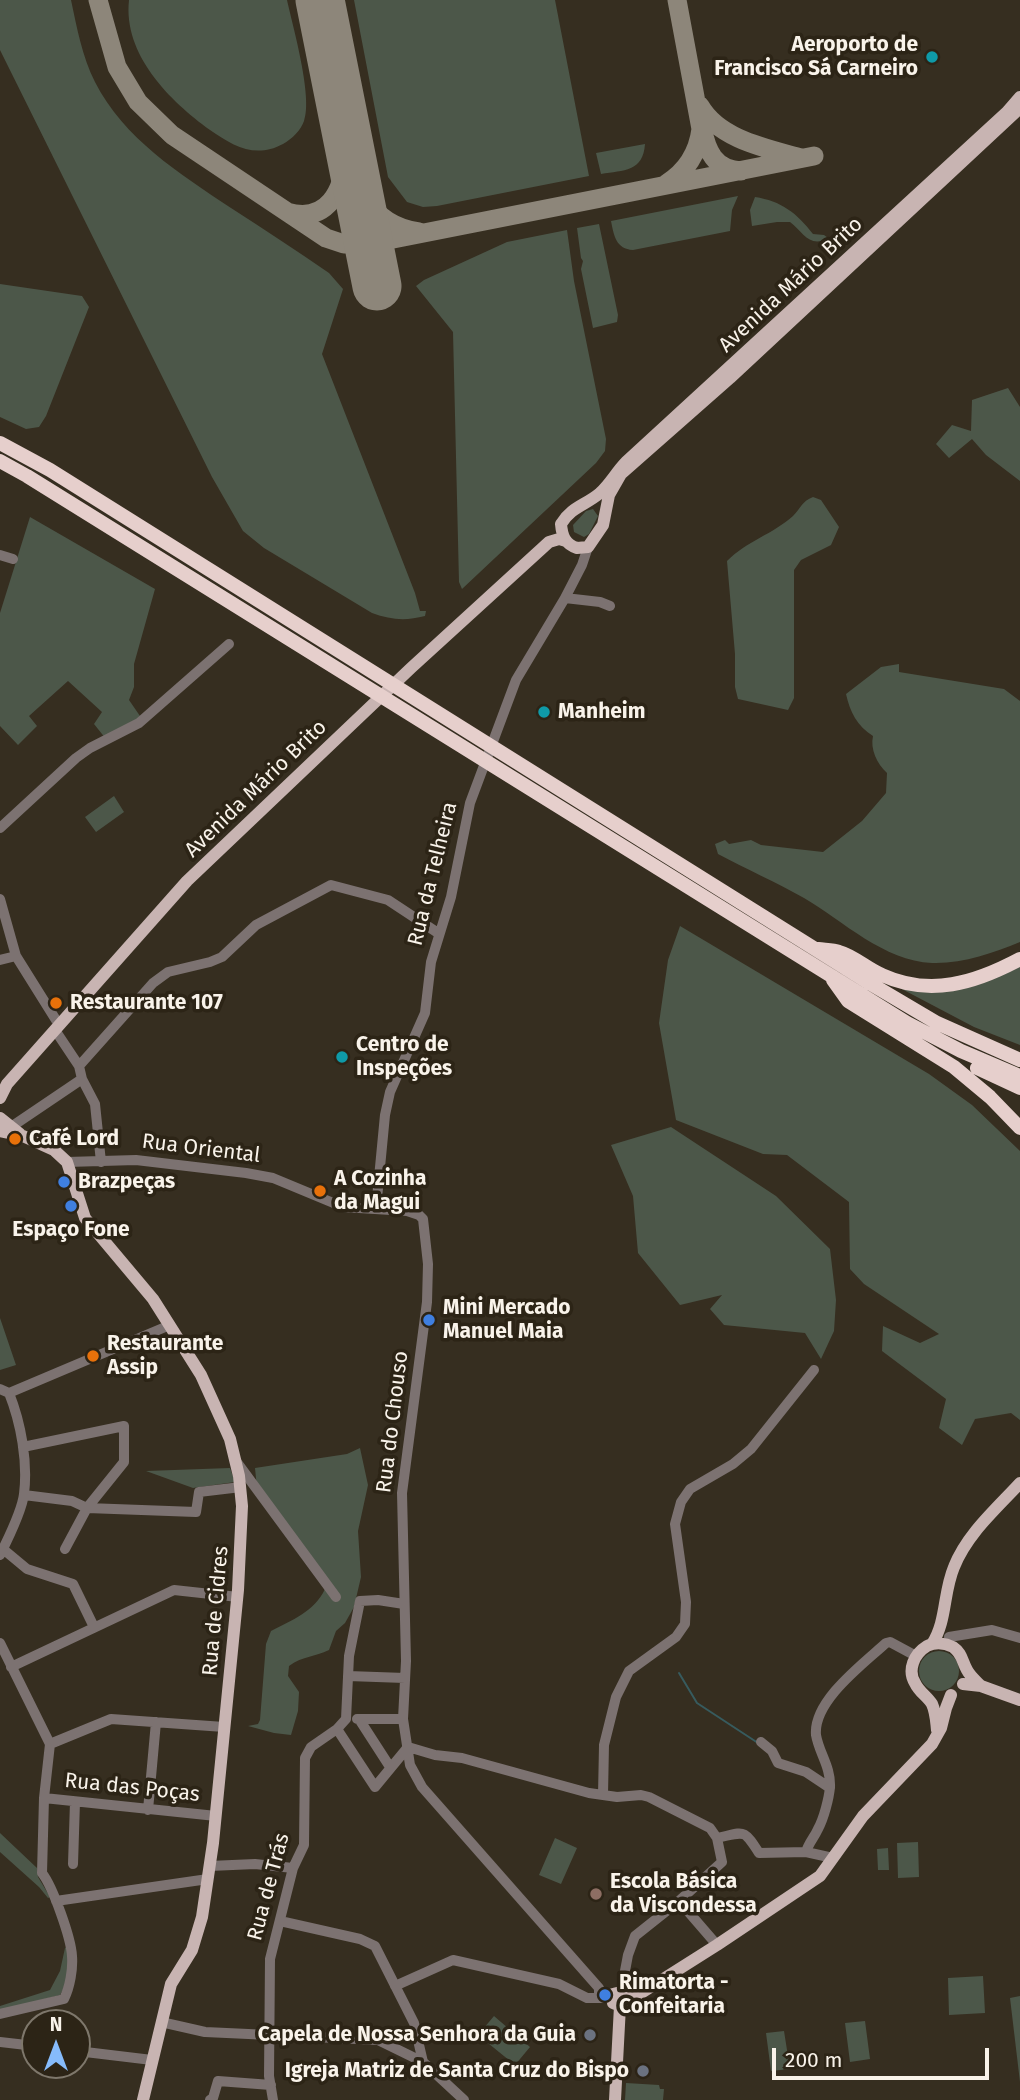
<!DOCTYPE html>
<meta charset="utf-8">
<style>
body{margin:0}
#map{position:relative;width:1020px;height:2100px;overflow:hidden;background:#362e20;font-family:"Fira Sans",sans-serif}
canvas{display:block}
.north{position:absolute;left:21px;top:2009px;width:70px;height:70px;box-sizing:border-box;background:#2c2416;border:2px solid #7e776b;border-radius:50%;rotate:0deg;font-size:19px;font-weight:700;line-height:28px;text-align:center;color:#f9f3ea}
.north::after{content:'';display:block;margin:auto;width:24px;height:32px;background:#86bbfb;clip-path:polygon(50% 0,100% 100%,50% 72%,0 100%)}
.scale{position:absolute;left:772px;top:2048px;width:217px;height:32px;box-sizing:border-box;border:4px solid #f9f3ea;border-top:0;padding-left:9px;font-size:21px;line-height:24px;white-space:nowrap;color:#f9f3ea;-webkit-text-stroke:5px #2c2416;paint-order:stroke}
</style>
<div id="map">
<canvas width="1020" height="2100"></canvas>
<div class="north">N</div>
<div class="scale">200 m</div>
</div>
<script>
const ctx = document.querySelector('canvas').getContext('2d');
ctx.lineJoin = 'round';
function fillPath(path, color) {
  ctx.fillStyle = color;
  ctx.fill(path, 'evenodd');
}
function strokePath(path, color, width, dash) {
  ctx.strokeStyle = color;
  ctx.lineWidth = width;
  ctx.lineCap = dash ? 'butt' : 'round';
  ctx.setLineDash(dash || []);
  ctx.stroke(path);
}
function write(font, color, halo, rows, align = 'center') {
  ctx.font = font + ' "Fira Sans",sans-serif';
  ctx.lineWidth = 7;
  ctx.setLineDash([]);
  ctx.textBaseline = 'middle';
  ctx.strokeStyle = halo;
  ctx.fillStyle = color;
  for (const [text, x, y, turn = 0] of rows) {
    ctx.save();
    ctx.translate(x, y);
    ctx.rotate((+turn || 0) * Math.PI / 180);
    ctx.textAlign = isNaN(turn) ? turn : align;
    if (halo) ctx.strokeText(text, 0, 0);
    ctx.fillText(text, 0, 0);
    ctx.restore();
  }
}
const green = new Path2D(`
 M0 0H71C77 28 82 56 95 82 124 139 179 173 231 208 264 229 297 251 329 273L343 289 322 354 415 593 420 611H426L425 616C406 621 391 620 372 613L264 548 243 531 212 477 0 50Z
 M129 0H287C293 27 313 97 304 121 301 130 292 139 283 144 255 159 233 146 210 130 170 101 123 55 129 0Z
 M354 0H555L589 176 437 206 423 207 407 202 388 177Z
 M645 144C643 172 624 170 601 174L596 153Z
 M738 196 732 210 730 231 633 250C616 249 614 236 611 221Z
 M755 197C781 201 797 213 813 234L824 235 828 238C810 249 803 232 790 222H777L752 226 750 210Z
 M599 224 618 315 617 322 593 328 581 269 583 261 581 258 577 228Z
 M567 230 574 281 606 439 605 451 596 463 462 589 459 582 453 332 416 286 424 280 507 242Z
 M0 284 82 296 89 307 46 416 39 427 26 429 0 417Z
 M1008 388 1020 407V481L986 455 972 439 949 458 936 444 952 425 971 431 972 400Z
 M813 497 821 500 839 527 831 545 801 560 794 570V698L788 710 738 699 735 687V654L727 561C747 541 773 534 793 516 801 508 802 501 813 497Z
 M593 509 598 516 589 534 584 537 574 532 573 525 586 511Z
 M30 517 155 589 134 664V687L129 700 140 716 139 723 106 739 94 724 102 712 68 681 29 716 37 726 18 745 0 726V613Z
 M899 664V672L1004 689 1020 701V942C993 953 962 964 932 963 884 961 843 921 804 898 776 882 746 869 718 854L715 844 725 840 729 844 751 840 761 845 823 852 862 821 886 793 887 773C877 764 870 749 873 736 857 726 850 712 846 694L881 667Z
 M114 796 124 812 96 832 85 817Z
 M680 926 929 1074 972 1105 1020 1151V1420L1011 1413 975 1419 962 1445 939 1428 946 1399 882 1351 883 1326 920 1343 939 1334 864 1284 850 1269 849 1202 787 1155 763 1154 676 1120 659 1023 668 960Z
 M1020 963V1045L974 1027 898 987 913 989Z
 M671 1127 776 1196 830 1249 836 1300 834 1331 821 1359 805 1333 724 1325 710 1309 722 1295 680 1305 638 1253 633 1196 611 1145Z
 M0 1318 16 1365 0 1370Z
 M360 1448 368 1485 358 1531 361 1577 354 1607 345 1623 336 1631 329 1650C315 1657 302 1656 289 1666L288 1676 299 1692 298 1711 291 1735 274 1733 248 1726 258 1724 260 1720 266 1644 271 1631C292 1620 314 1612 325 1589L257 1488 255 1468 347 1454Z
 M230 1468 235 1482 193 1488 146 1471Z
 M919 1671a20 20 0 1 1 40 0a20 20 0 1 1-40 0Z
 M0 1833 37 1868 38 1877 50 1897 48 1898 39 1887 0 1852Z
 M555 1838 577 1848 561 1884 539 1875Z
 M918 1842 919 1877 898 1878 897 1843Z
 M888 1848 889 1870H878L877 1849Z
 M67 1947C70 1963 69 1982 60 1995L0 2011V2006L50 1990 60 1971 65 1948Z
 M983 1976 985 2013 949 2015 948 1978Z
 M1020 1996V2082L1010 1998Z
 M494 2016 530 2047 515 2065 478 2035Z
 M865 2021 870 2059 850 2062 845 2023Z
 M784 2031 790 2069 771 2071 766 2033Z
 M626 2083 659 2085 660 2089H664L663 2100H625Z`);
const stream = new Path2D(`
 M679 1673 697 1703 758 1743`);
const taxiway = new Path2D(`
 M98 0 117 67 138 102 172 135 326 238 344 244H368L814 156
 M700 106C719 139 765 148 801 158
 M344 123C354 172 360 224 419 232
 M702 128C707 151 714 169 741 171
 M666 184C687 171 698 153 701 129L677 0
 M287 212C328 224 343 190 346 157`);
const runway = new Path2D(`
 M320 0 377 286`);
const minor = new Path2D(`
 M0 555 13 559
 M565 598 600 602 610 606
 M0 828 76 758 90 748 139 723 229 644
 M0 899 16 956 56 1020
 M0 960 16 956
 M55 1030 79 1066 82 1079 95 1104 101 1162
 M79 1066 153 983 168 972 210 962 222 957 256 925 331 885 388 900 438 933
 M11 1127 82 1079
 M67 1162 136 1160 246 1173 273 1178 343 1207 407 1211 419 1215 423 1219 428 1264 427 1302 402 1493 406 1661 403 1719 410 1765 422 1787 599 1988V1998
 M376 1209 385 1115 390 1092 425 1013 431 962 451 897 470 803 516 680 565 598 582 565 588 547
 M0 1389 9 1393C21 1423 28 1462 24 1494 22 1511 8 1539 0 1555
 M9 1393 170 1325
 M23 1447 124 1426V1462L87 1508 65 1549
 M236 1461 336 1597
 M24 1495 72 1501 87 1508 196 1512 199 1492 241 1487
 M3 1549 27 1569 73 1584 94 1627
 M949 1637 992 1630 1020 1638
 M0 1643 50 1744 44 1798 42 1873C53 1887 71 1938 72 1956 73 1969 70 1987 64 1999L0 2014
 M11 1667 174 1590 238 1597
 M348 1676 405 1678
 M357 1719H403
 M359 1719 390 1767
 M337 1729 375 1787 408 1747 435 1755 462 1758 589 1793 617 1797 641 1795 649 1797 710 1828 717 1838 722 1862 679 1901 635 1936 628 1955 621 1992
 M761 1742 772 1751 778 1763 806 1772 830 1788
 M50 1744 111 1719 224 1727
 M603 1795 604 1745 616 1697 629 1671 676 1637 685 1624 686 1602 675 1524 681 1502 690 1489 733 1464 751 1449 814 1370
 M44 1798 216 1816
 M148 1810 156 1722
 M717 1838C745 1832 743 1828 759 1853L806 1852 833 1858
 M806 1852C809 1842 814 1838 818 1829 824 1818 829 1798 830 1787 831 1767 819 1753 816 1735 813 1701 863 1664 886 1643L890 1642 916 1656
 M73 1864 75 1802
 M210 1866 255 1864 293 1868
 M56 1901 208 1879
 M679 1901 717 1945
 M280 1921 360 1939 375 1946 414 2023 423 2062
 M395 1986 453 1960 559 1984 587 1998H612
 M161 2022 205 2032 378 2040 423 2062 464 2100
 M0 2042 35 2046
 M77 2051 152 2060
 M210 2100 213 2098 218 2081 271 2085
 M273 2100 269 2076 270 1959 293 1868 304 1845 305 1758 311 1747 337 1729 346 1719 349 1656 360 1601 378 1600 404 1604`);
const major = new Path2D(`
 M1020 97 1007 112 626 462C617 471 610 484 600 493 586 505 571 507 561 524 562 536 565 544 577 548L588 547 603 525 609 495 621 474 730 378 1020 108
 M0 1098 7 1084 187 881 411 668 549 542 559 539 566 541
 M0 1118 20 1134
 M0 1131 23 1136 54 1150 67 1162 85 1218 153 1299 201 1375 230 1439 239 1476 242 1506 238 1590 213 1843 202 1917 192 1950 171 1984 143 2100
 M932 1644C947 1621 943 1593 954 1567 967 1534 996 1509 1020 1483
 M963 1684 981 1686 1020 1700
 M937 1730C936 1721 936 1713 932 1704 927 1696 919 1692 915 1683 907 1670 914 1654 927 1646 935 1642 945 1643 953 1647 962 1653 962 1661 967 1670 970 1676 976 1681 981 1686
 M626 1998 638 1995 717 1945 820 1876 863 1816 932 1744 941 1728 946 1708 951 1695
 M620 2006 613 2003V1994L621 1992 626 1998
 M615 2100 620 2006`);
const highway = new Path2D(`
 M0 443 50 470 871 984 937 1023 1020 1060
 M0 461 27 476 907 1023 961 1051 1020 1076
 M818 949C825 950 833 950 839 952 854 956 867 969 882 975 930 997 975 983 1020 959
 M833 980 848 1001 954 1067 990 1097 1020 1128
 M977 1068 1020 1088`);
const markers = [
 [932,57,7,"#0f9aa8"],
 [544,712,7,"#0f9aa8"],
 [56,1003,7,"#e8710a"],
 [342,1057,7,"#0f9aa8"],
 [15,1139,7,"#e8710a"],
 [64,1182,7,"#3f7fe0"],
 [320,1191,7,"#e8710a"],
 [71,1206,7,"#3f7fe0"],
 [429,1320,7,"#3f7fe0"],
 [93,1356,7,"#e8710a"],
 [596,1894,7,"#8d6e63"],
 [605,1995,7,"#3f7fe0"],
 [590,2035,7,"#6b7280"],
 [643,2071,7,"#6b7280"]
];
const poiNames = [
 ["Aeroporto de",918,45,"right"],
 ["Francisco Sá Carneiro",918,69,"right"],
 ["Manheim",558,712],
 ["Restaurante 107",70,1003],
 ["Centro de",356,1045],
 ["Inspeções",356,1069],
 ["Café Lord",29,1139],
 ["A Cozinha",334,1179],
 ["da Magui",334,1203],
 ["Brazpeças",78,1182],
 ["Espaço Fone",71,1230,"center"],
 ["Mini Mercado",443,1308],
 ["Manuel Maia",443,1332],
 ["Restaurante",107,1344],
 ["Assip",107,1368],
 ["Escola Básica",610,1882],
 ["da Viscondessa",610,1906],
 ["Rimatorta -",619,1983],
 ["Confeitaria",619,2007],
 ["Capela de Nossa Senhora da Guia",576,2035,"right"],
 ["Igreja Matriz de Santa Cruz do Bispo",629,2071,"right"]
];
const streetNames = [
 ["Avenida Mário Brito",791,285,-43],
 ["Avenida Mário Brito",256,789,-44],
 ["Rua da Telheira",433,874,-76],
 ["Rua Oriental",201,1149,7],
 ["Rua do Chouso",393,1422,-83],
 ["Rua de Cidres",216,1611,-85],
 ["Rua das Poças",132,1788,6],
 ["Rua de Trás",269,1887,-75]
];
fillPath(green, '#4c5749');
strokePath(stream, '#375b5e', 2);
strokePath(taxiway, '#8d867a', 19);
strokePath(runway, '#8d867a', 49);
strokePath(minor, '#7c7271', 10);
strokePath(major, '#c8b4b2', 12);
strokePath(highway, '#e6cfcc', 14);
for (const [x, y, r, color] of markers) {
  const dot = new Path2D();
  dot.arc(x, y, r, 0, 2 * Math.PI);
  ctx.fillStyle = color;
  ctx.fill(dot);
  strokePath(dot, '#2c2416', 2.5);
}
write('bold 21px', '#f9f3ea', '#2c2416', poiNames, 'left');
write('21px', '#f9f3ea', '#2c2416', streetNames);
</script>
